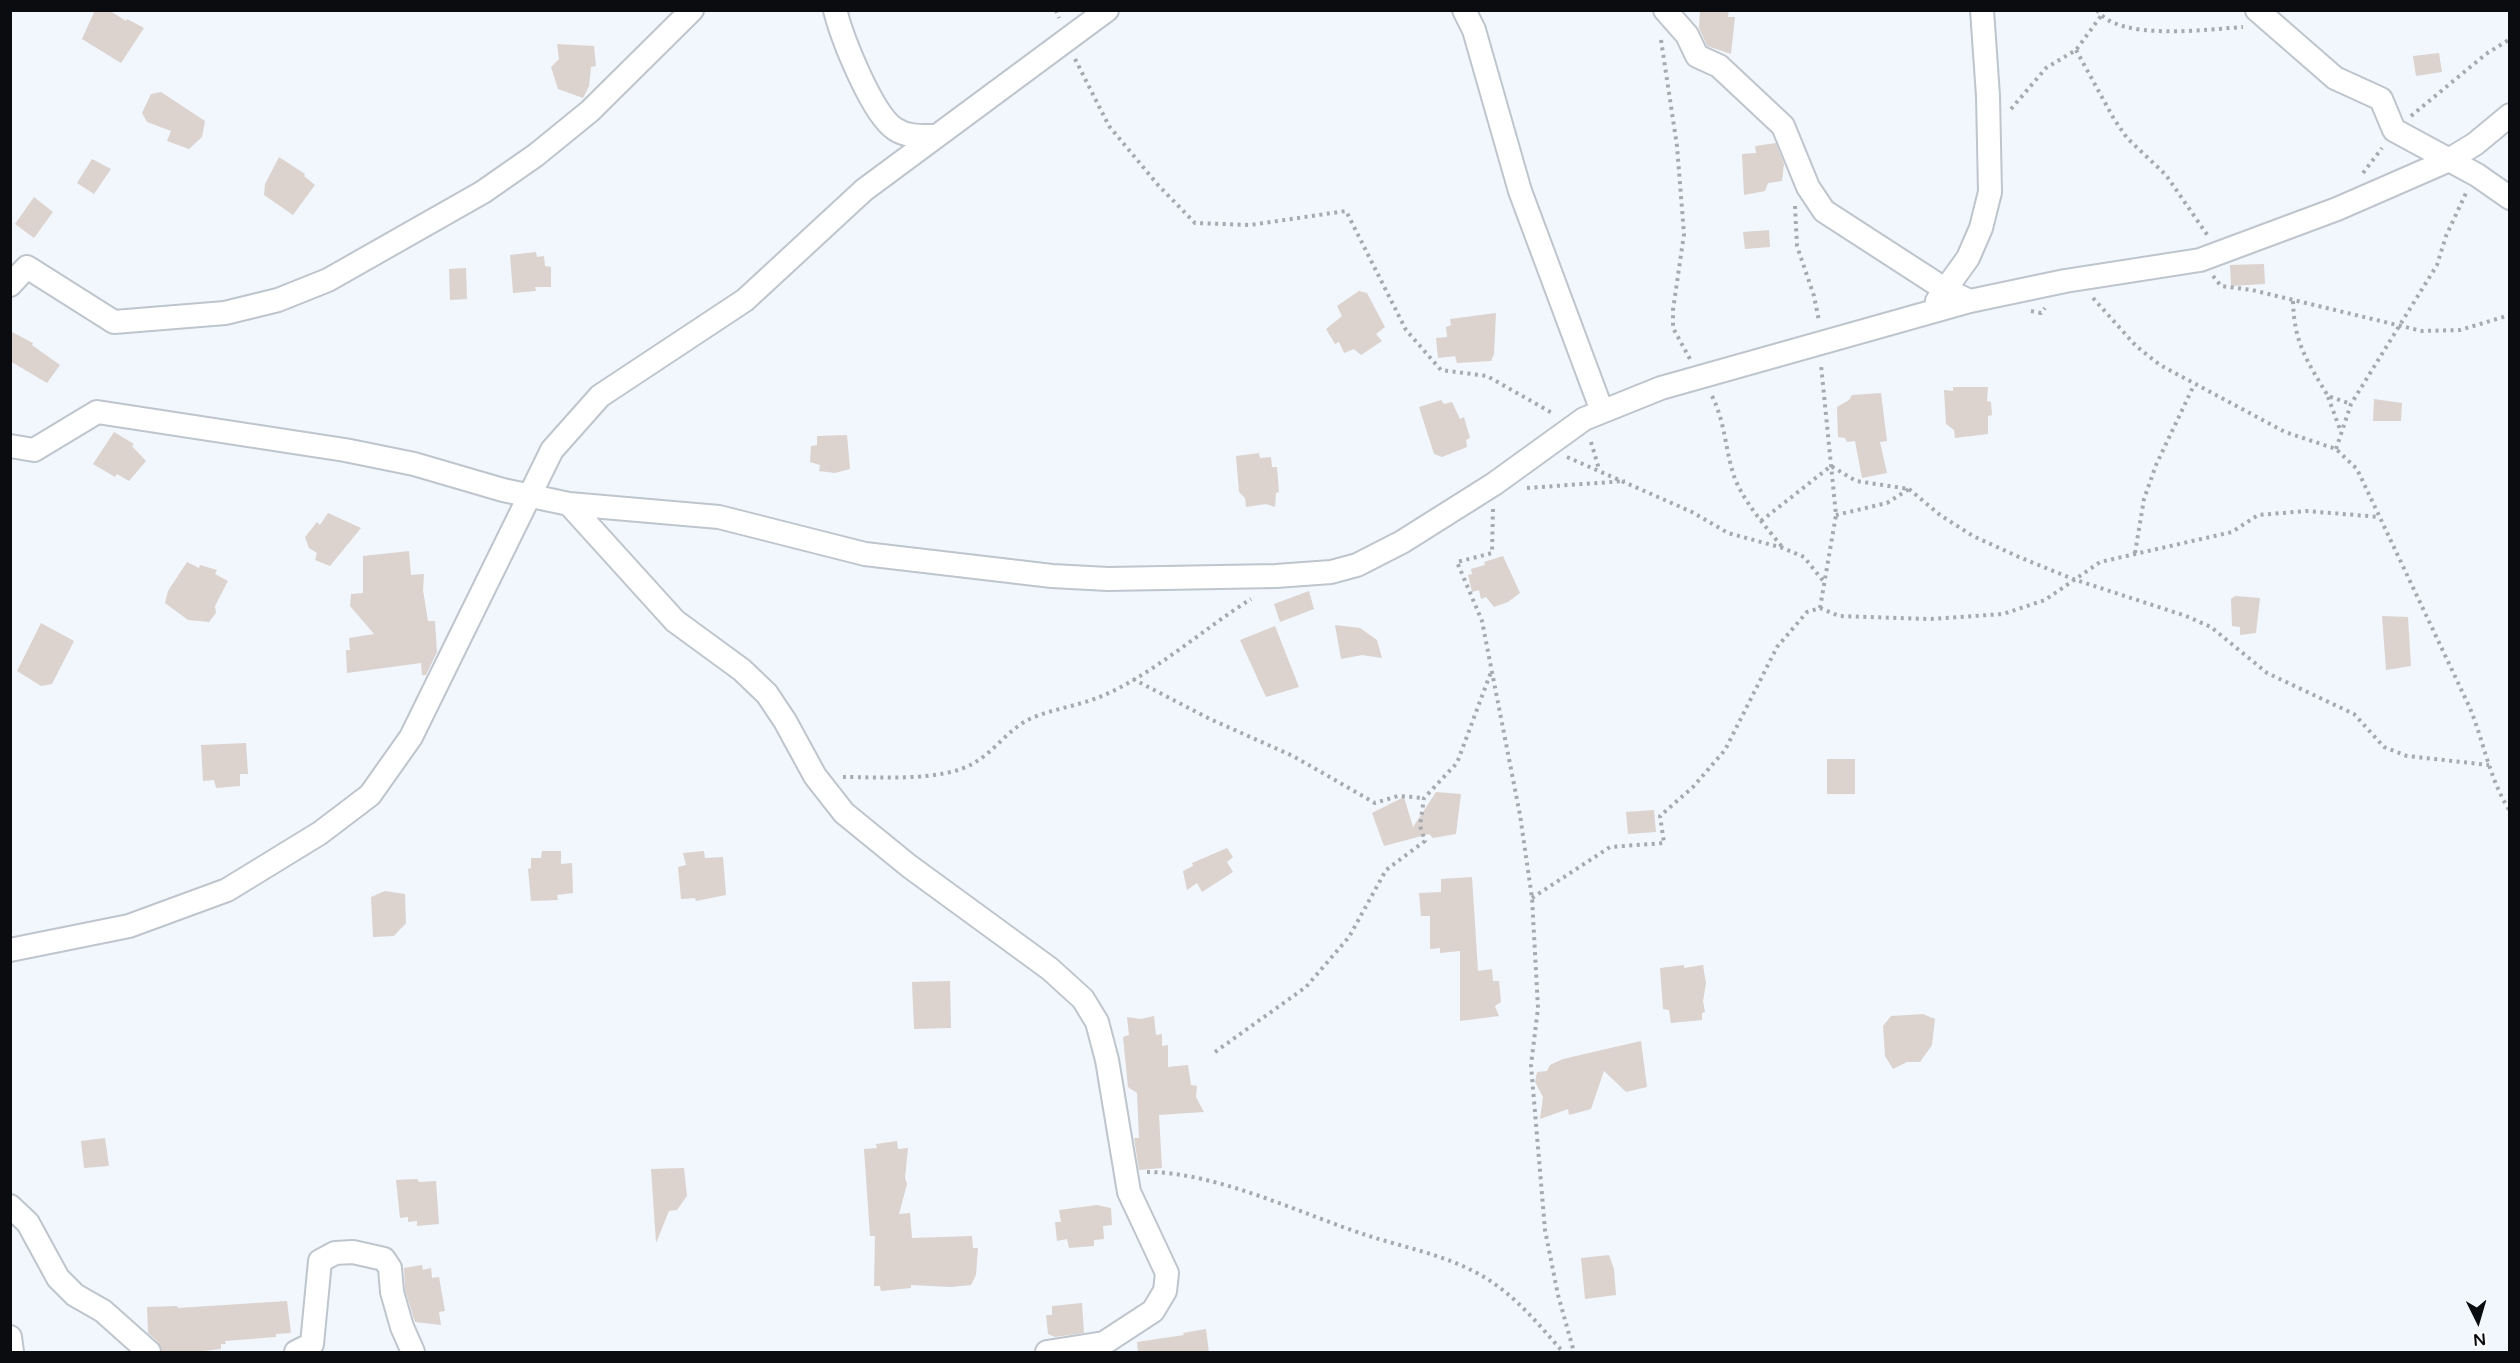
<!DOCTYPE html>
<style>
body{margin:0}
#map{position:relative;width:2520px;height:1363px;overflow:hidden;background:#f1f7fd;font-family:"Varela Round",sans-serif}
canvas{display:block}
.frame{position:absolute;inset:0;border:12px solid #0a0c0f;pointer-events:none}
.north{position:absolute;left:2448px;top:1291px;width:60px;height:60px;-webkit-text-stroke:4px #fff;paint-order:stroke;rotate:175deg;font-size:16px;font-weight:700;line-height:24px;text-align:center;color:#0a0c0f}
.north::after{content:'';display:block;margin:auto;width:21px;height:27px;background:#0a0c0f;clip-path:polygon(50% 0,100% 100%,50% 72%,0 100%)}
</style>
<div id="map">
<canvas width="2520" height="1363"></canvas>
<div class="frame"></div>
<div class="north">N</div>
</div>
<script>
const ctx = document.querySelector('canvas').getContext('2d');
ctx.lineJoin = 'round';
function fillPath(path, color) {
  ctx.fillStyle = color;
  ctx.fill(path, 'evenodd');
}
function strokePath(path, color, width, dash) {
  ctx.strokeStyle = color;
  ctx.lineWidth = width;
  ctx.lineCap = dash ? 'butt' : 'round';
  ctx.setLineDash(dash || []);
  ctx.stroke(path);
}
const building = new Path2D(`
 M95 10H109L126 21 127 19 144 28 121 63 82 39Z
 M1700 10H1729L1728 17H1735L1731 54 1707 46 1699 28Z
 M557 44 594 46 596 66 591 67 589 86 583 98 558 89 551 67 559 59Z
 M2439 53 2442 72 2416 76 2413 56Z
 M161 92 205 121 202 137 189 149 167 141 171 131 147 122 142 113 151 94Z
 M1776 143 1784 164 1782 181 1768 183 1765 191 1744 195 1742 154 1756 153 1755 146Z
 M279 157 305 174 304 176 315 185 293 215 264 195 265 184Z
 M92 159 111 169 94 194 77 183Z
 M34 197 53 212 34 238 15 224Z
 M1769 230 1770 247 1745 249 1743 232Z
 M536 252 537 257 544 256 545 266 551 267V287H535L536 291 513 293 510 255Z
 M2264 264 2265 284 2231 286 2230 265Z
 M466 268 467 299 450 300 449 269Z
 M1359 291 1367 293 1385 327 1376 334 1382 341 1361 355 1354 349 1344 353 1339 342 1335 344 1326 329 1342 316 1337 306Z
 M1496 313 1494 354 1491 361 1457 363 1455 356 1438 358 1436 338 1447 337 1446 327 1451 325 1450 319Z
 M10 331 33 343 32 345 60 365 47 383 10 361Z
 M1953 387H1988L1987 401 1991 402 1992 415 1988 416V434L1955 438 1954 430 1946 424 1944 390 1953 391Z
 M1881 393 1887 441 1880 442 1887 473 1862 478 1855 441 1847 442 1845 438 1838 437 1837 407 1849 400 1852 395Z
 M2374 399 2402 403 2401 421H2373Z
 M1441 400 1444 404 1452 402 1460 419 1464 417 1470 438 1466 440 1467 447 1442 457 1434 454 1419 407Z
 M114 432 134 444 132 446 146 461 129 481 117 474 115 477 93 464Z
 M847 435 850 469 835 473 819 471 820 465 810 462 811 446 817 445V436Z
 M1259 453 1260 458 1271 457 1272 467H1277L1279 492 1276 493 1275 507 1266 504 1246 507 1245 498 1239 492 1236 456Z
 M328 513 361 528 330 566 315 560 317 553 309 548 305 537 317 522 320 525Z
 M409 551 411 575 424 574 423 590 428 621H435L437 652 426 675H422L421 663 347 673 346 650H350L349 638 374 634 350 606 351 594 363 593V556Z
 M1503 556 1520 593 1508 602 1494 607 1486 597 1481 599 1479 590 1472 592 1468 575 1472 574 1471 569 1485 565 1484 562Z
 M187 562 199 568 200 565 217 570 215 574 228 581 215 606 216 613 209 622 188 620 165 603 168 591Z
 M1309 591 1314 609 1280 622 1274 604Z
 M2235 596 2260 598 2256 633 2240 635V627L2232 626 2231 599Z
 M2382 616 2408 617 2411 666 2386 670Z
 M41 623 74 641 52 684 41 686 17 671Z
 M1335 625 1360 628 1377 640 1382 658 1362 655 1341 659Z
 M1275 626 1299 687 1266 697 1240 640Z
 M246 743 248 774H240V786L216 788 214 780 203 781 201 745Z
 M1827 759H1855V794H1827Z
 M1436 792 1461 794 1456 834 1433 838 1429 834 1384 846 1372 813 1404 797 1413 827Z
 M1654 810 1656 832 1628 834 1626 812Z
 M1227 848 1233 857 1227 862 1233 872 1202 892 1197 883 1187 890 1183 871 1193 866 1192 863Z
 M542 851H561V864L572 863 573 893 557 895 558 900 531 901 528 869 531 868V858H541Z
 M704 851 705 858 723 857 726 895 696 901 695 898 681 899 678 867 686 865 683 853Z
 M1472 877 1478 971 1492 969 1493 981H1499L1501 1002 1495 1006 1499 1016 1460 1021V951L1440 953V948L1430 949V916H1421L1419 893 1441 892V879Z
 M385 891 405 894 406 923 394 936 373 937 371 897Z
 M1684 965V968L1703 965 1706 983 1703 1001 1705 1012 1702 1013V1020L1671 1023 1669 1010 1663 1009 1660 968Z
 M950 981 951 1028 914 1029 912 982Z
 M1923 1014 1935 1019 1932 1045 1920 1062H1907L1893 1069 1885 1056 1883 1026 1891 1016Z
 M1154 1016 1156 1035 1162 1034V1046L1168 1045V1067L1188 1065 1191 1085 1197 1086 1196 1097 1204 1112 1159 1115 1162 1168 1139 1170 1134 1138H1139L1137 1093 1128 1087 1123 1037 1129 1035 1127 1017 1141 1019Z
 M1641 1041 1647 1087 1626 1092 1604 1071 1591 1109 1569 1115 1568 1109 1540 1119 1543 1097 1535 1082 1537 1072 1547 1071 1550 1065 1563 1059Z
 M105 1138 109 1166 84 1168 81 1141Z
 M897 1141 898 1149 908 1148 905 1178 907 1184 899 1214 910 1213 912 1238 972 1236 973 1248H978L976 1275 971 1285 951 1287 911 1285V1288L881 1291 880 1286H874L875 1236H870L864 1149 877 1148 876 1144Z
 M684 1168 687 1196 677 1210 669 1211 656 1243 651 1169Z
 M417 1179 419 1182 436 1181 439 1224 417 1226V1221L408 1222V1217L400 1218 396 1180Z
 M1097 1205 1111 1208 1112 1225 1103 1226 1104 1239 1094 1240V1246L1069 1248 1067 1239 1057 1241 1055 1222H1061L1059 1210Z
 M1609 1255 1614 1269 1616 1295 1585 1299 1581 1258Z
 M422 1265 423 1270 431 1268 432 1278 439 1277 445 1311 439 1312 441 1325 415 1322 405 1290 404 1268Z
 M287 1301 291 1333 276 1334V1337L225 1341 226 1344H221V1349L203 1351 162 1352 158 1342 148 1333 147 1307 177 1306 178 1308Z
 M1082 1303 1084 1333 1055 1337 1048 1334 1046 1315H1052V1306Z
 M1206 1329 1209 1353H1138L1137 1342 1184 1335 1183 1333Z`);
const path = new Path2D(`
 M1056 10 1059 18
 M2097 10C2119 42 2209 29 2243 27
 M1661 40 1677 146 1684 234 1673 310V328L1690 359
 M2076 50 2114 119 2127 138 2166 175 2208 236
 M1075 59 1109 126 1158 185 1195 223 1250 225 1346 211 1406 330 1441 370 1487 376 1554 414
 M2011 109 2046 68 2076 50 2101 16
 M2411 116 2486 54 2510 39
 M2363 173 2382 148
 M1795 206 1797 246 1814 296 1819 321
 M2213 276 2221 286 2252 290 2422 331 2460 330 2510 315
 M2093 298 2136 346 2160 365 2285 432 2336 449 2357 469 2469 706C2484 741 2489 779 2510 811
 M2293 301C2294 343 2307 361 2328 396L2351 404
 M2031 311 2041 313 2045 308
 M1712 396C1725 422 1725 447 1733 473 1741 499 1766 527 1783 548
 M2328 397 2341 432
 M1591 442 1599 469
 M2336 449 2351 404 2437 265 2446 236 2466 193
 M1567 457 1692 512 1728 533 1783 548 1804 557 1824 582
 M1527 488 1625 481
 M1909 489 1940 515 1973 536 2019 557 2073 579 2186 616 2211 627 2267 673 2354 714 2384 747 2407 756 2489 765
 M1493 509 1492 553 1457 562 1482 621 1520 815 1532 898 1538 1008 1531 1065 1545 1230 1558 1295 1574 1352
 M1761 521 1831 466 1856 481 1909 489 1887 503 1836 515
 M2135 553 2144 499 2156 465 2194 385
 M1820 608 1836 515 1821 365
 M1133 679 1210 719 1293 756 1375 803 1398 796 1424 798
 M843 777C880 777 942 782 974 763 995 751 1009 728 1032 718 1053 709 1076 706 1097 698 1149 678 1203 629 1251 599
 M1532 898 1610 847 1664 843 1660 816 1693 787 1725 750 1777 647 1807 612 1820 608 1839 616 1930 619 2003 614 2045 600 2100 562 2232 532 2258 515 2306 511 2380 517
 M1215 1052 1306 987 1349 937 1386 870 1425 841 1420 826 1424 798 1457 763 1491 672
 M1147 1172C1217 1172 1301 1214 1369 1236 1407 1248 1449 1256 1484 1277 1516 1296 1539 1325 1563 1352`);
const minor = new Path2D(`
 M835 10C842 38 872 114 895 129 907 137 921 136 935 136
 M1464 10 1474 30 1520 191 1602 411
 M1665 10 1687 35 1697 56 1719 66 1783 126 1808 187 1824 211 1946 290 1970 301
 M2257 10 2335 78 2381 99 2394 130 2477 175 2510 198
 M10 285 27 267 114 322 225 313 278 300 328 280 483 192 536 155 590 111 692 10
 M1937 301 1968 258 1981 228 1990 192 1988 96 1982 10
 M10 446 34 450 97 412 345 450 414 464 503 490 569 504 719 517 865 554 1052 576 1108 579 1276 576 1331 572 1357 565 1402 542 1494 484 1584 419 1661 388 1970 301 2065 281 2200 260 2337 209 2447 161 2475 144 2510 115
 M569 504 675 621 742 670 767 694 785 721 815 776 844 813 909 866 1050 969 1083 999 1097 1022 1107 1060 1129 1192 1167 1273 1165 1291 1153 1311 1104 1343 1047 1352
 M10 950 129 926 227 890 320 833 370 795 411 737 552 450 600 396 745 300 864 190 1107 10
 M10 1206 28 1223 58 1278 75 1295 103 1311 149 1352
 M10 1337 12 1352
 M296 1352 312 1344 320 1261 335 1253 353 1252 384 1259 390 1268 392 1292 402 1327 413 1352`);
fillPath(building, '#dcd2ce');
strokePath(minor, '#bec5cc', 26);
strokePath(path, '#a6aaaf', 4, [3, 4.5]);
strokePath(minor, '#fff', 22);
</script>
